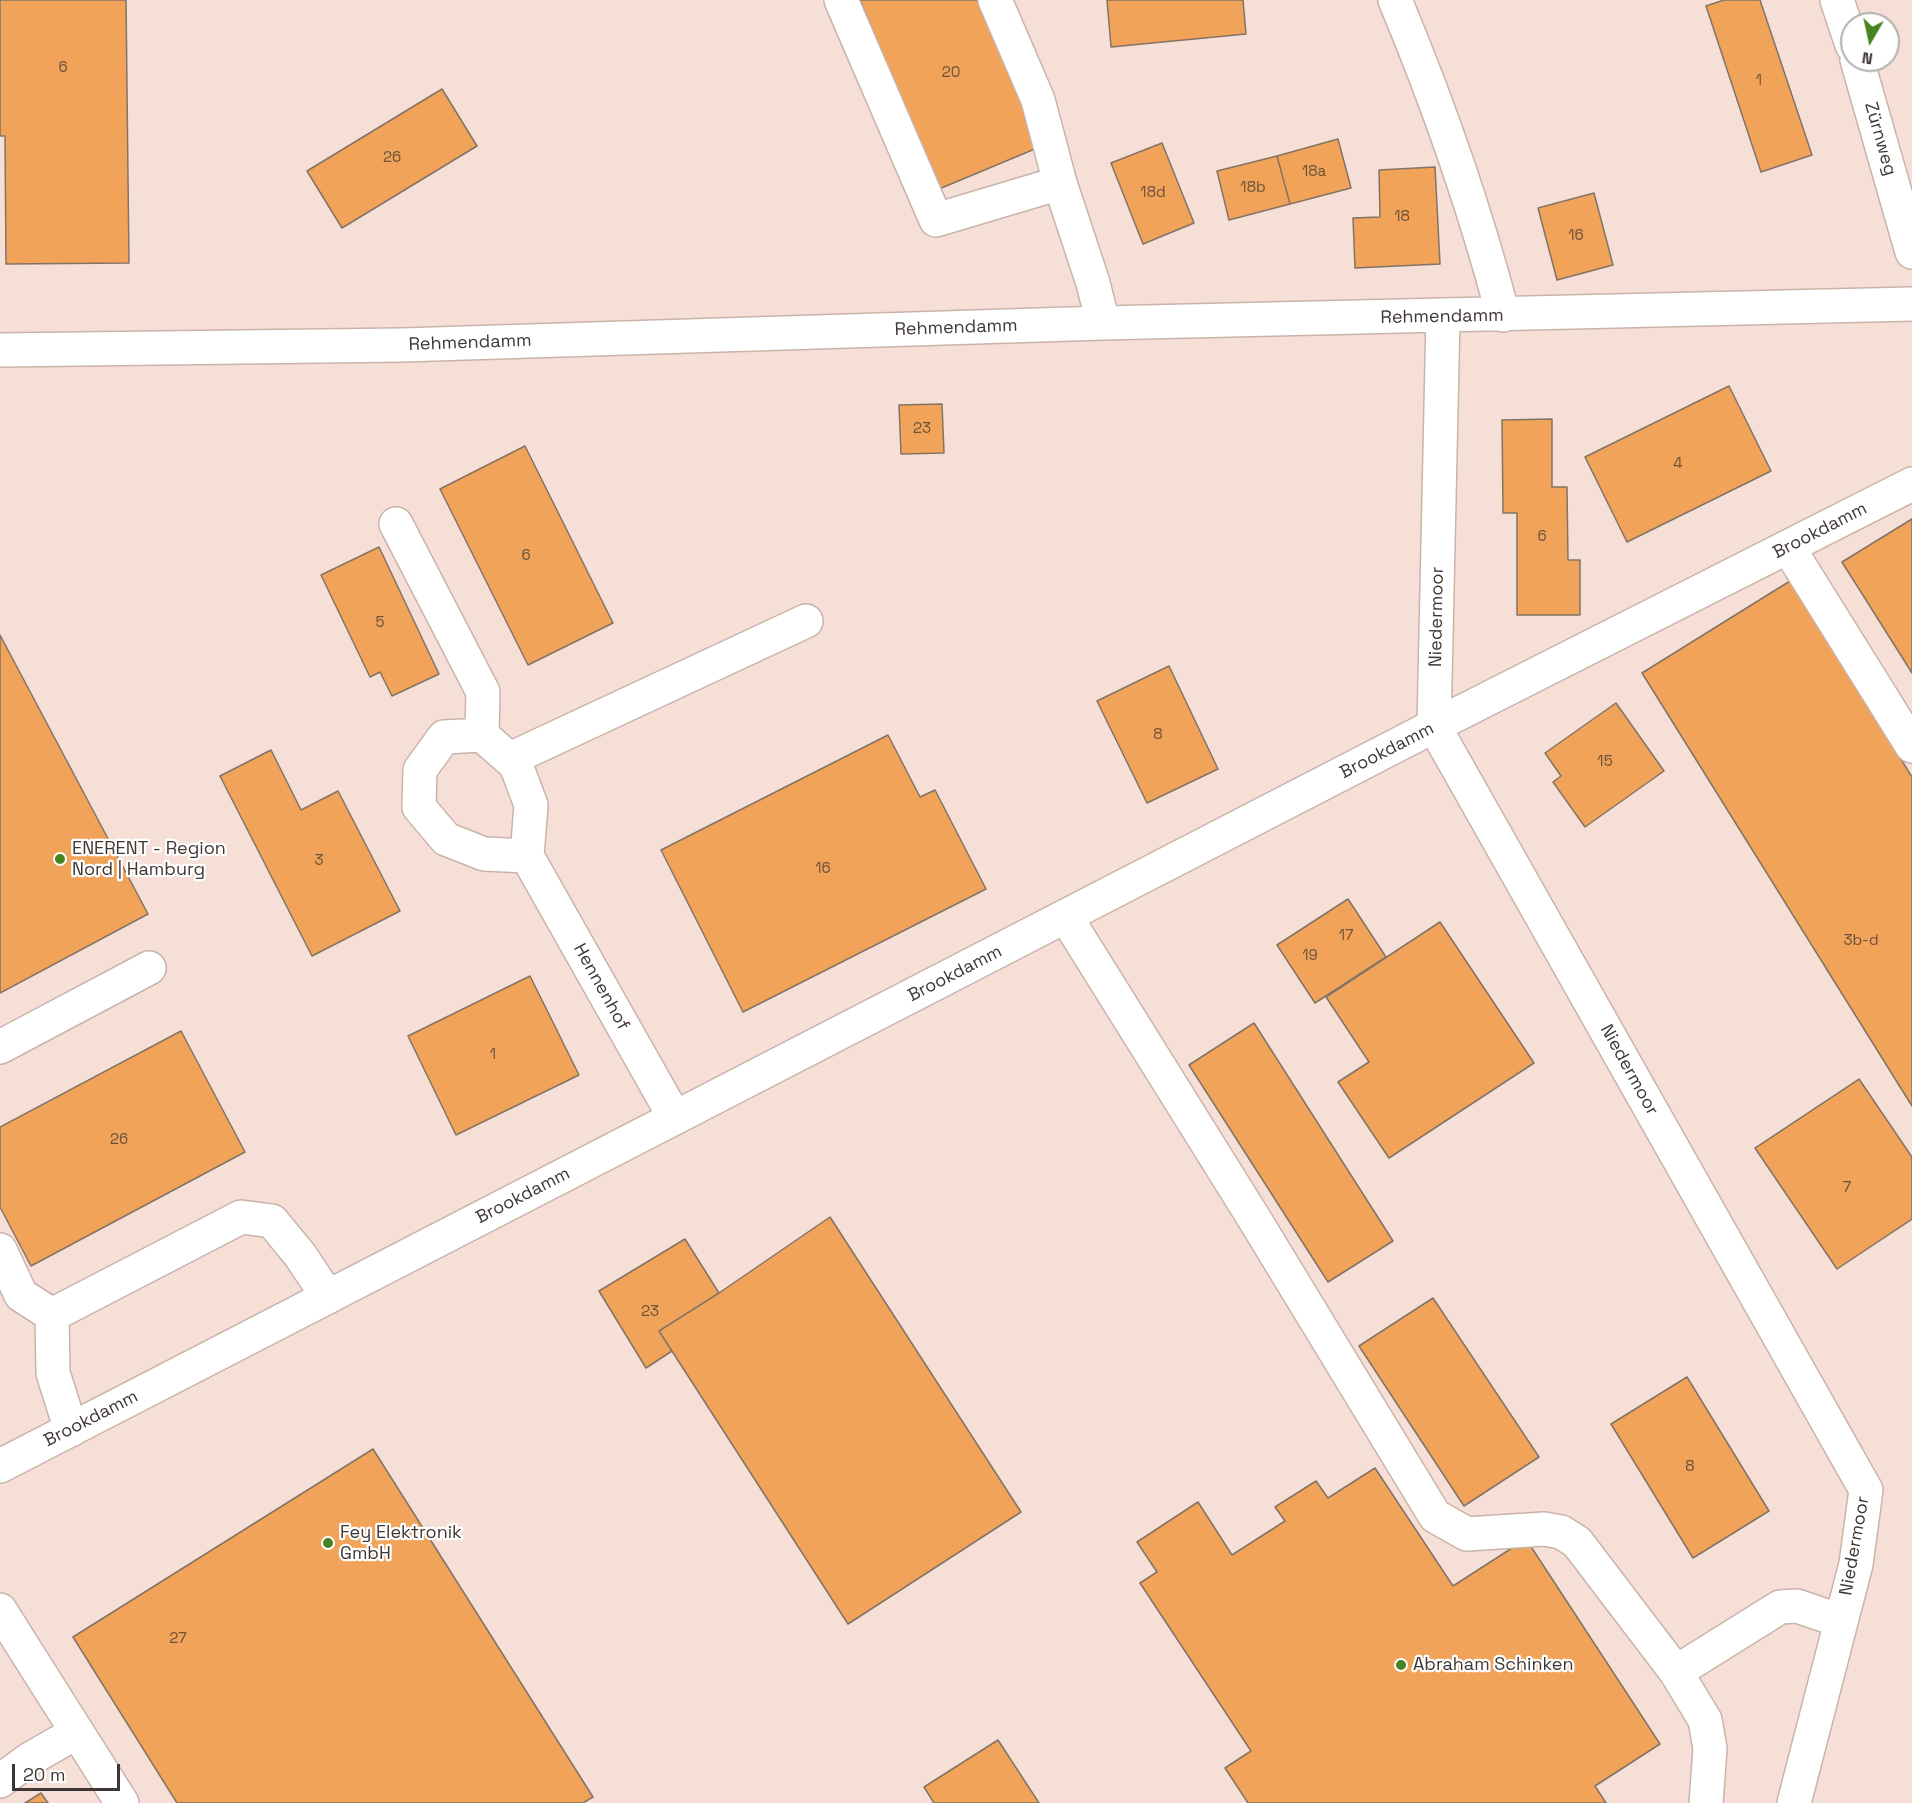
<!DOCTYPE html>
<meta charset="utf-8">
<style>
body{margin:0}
#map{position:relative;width:1912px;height:1803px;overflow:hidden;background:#f6dfd6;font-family:"Space Grotesk",sans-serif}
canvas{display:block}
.north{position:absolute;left:1840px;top:12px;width:60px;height:60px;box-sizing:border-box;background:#fff;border:2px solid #b2afad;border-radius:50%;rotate:189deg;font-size:16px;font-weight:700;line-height:24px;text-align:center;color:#3f3733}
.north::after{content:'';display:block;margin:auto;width:21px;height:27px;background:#488422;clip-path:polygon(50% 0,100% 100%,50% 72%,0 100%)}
.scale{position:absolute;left:12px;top:1764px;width:108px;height:27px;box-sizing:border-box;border:3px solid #3f3733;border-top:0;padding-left:8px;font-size:18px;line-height:21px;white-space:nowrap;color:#3f3733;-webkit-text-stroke:4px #fff;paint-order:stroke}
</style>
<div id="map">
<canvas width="1912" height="1803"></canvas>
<div class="north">N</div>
<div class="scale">20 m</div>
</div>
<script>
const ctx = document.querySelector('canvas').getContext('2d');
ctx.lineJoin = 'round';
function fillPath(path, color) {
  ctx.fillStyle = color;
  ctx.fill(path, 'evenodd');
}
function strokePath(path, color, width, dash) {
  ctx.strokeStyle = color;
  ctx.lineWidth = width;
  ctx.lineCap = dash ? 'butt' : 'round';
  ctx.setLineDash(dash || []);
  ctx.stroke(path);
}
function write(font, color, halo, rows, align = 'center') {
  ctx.font = font + ' "Space Grotesk",sans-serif';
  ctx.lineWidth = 4.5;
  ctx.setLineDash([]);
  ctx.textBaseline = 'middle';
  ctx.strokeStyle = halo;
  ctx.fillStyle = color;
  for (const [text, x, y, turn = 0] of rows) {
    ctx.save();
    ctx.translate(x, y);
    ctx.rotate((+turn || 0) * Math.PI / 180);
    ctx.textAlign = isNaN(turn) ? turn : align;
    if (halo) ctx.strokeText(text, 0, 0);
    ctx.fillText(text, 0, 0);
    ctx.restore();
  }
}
const building = new Path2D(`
 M0 0H126L129 263 6 264 5 136H0Z
 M860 0H980L1042 146 939 189Z
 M1107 0H1243L1246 34 1111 47Z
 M1724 0H1760L1812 155 1761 172 1706 6Z
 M442 89 477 146 342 228 307 171Z
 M1338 139 1351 188 1290 204 1277 156Z
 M1162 143 1194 223 1143 244 1111 163Z
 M1277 156 1290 204 1229 220 1217 171Z
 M1435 167 1440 264 1355 268 1353 218 1380 217 1379 170Z
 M1594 193 1613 265 1557 280 1538 208Z
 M1729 386 1771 471 1627 542 1585 457Z
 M942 404 944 453 901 454 899 405Z
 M1552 419V487H1567L1568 560H1580V615H1517V513H1503L1502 420Z
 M525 446 613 623 528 665 440 489Z
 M1912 519V673L1842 562Z
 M379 547 439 674 392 696 380 672 370 677 321 575Z
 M1790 581 1912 777V1106L1642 673Z
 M0 635 148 914 0 993Z
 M1169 666 1218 769 1147 803 1097 701Z
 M1616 703 1664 771 1585 827 1553 782 1561 776 1545 753Z
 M888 735 920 797 935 790 986 889 743 1012 661 850Z
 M271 750 301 810 338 791 400 911 312 956 220 776Z
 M1348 899 1386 957 1315 1003 1277 945Z
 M1440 922 1534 1063 1389 1158 1338 1082 1369 1062 1326 997Z
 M530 976 579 1075 456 1135 408 1036Z
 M1254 1023 1393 1241 1328 1282 1189 1065Z
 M181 1031 245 1152 31 1266 0 1207V1127Z
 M1859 1079 1912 1157V1219L1837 1269 1755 1148Z
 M830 1217 1021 1512 848 1624 659 1331 719 1293Z
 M685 1239 719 1293 659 1331 672 1351 646 1368 599 1291Z
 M1433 1298 1539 1457 1464 1506 1359 1346Z
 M1687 1377 1769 1511 1693 1558 1611 1424Z
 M373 1449 593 1797 583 1803H177L73 1637Z
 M1375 1468 1453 1586 1526 1539 1660 1744 1595 1786 1606 1803H1248L1225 1768 1251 1751 1140 1583 1157 1572 1137 1542 1198 1502 1232 1555 1285 1521 1275 1507 1316 1481 1328 1498Z
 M998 1740 1039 1803H934L924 1787Z
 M41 1793 48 1803H25Z`);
const minor = new Path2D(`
 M841 0 936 220 1060 183
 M995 0 1038 100 1060 183 1093 283 1103 323
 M1395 0C1438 103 1475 208 1503 315
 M1837 0 1852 45
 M1857 60 1912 252
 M1443 317 1434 726 1866 1490 1856 1564 1794 1803
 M0 350 402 345 1103 323 1912 304
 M396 524 483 692 482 735
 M1788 547 1912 746
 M510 759 806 621
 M527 856 484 854 446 839 419 807 420 770 444 737 482 735 516 765 531 805 527 856 675 1118
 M1066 917 1255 1220 1435 1516 1467 1534 1544 1529 1561 1532 1577 1542 1676 1672 1705 1720 1710 1749 1706 1803
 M0 1047 149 968
 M0 1250 21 1295 52 1315
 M71 1430 53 1373 52 1315 241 1217 272 1221 300 1255 328 1297
 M0 1466 1434 726 1912 484
 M0 1610 122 1803
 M1676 1672 1780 1607 1797 1606 1841 1621
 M0 1781 30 1759 77 1732`);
const markers = [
 [60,859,6,"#488422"],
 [328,1543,6,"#488422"],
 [1401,1665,6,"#488422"]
];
const numberNames = [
 ["6",63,68],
 ["20",951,73],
 ["1",1759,81],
 ["26",392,158],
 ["18a",1314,172],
 ["18b",1253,188],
 ["18d",1153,193],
 ["18",1402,217],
 ["16",1576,236],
 ["23",922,429],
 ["4",1678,464],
 ["6",1542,537],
 ["6",526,556],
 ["5",380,623],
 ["8",1158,735],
 ["15",1605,762],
 ["3",319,861],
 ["16",823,869],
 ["17",1346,936],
 ["3b-d",1861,941],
 ["19",1310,956],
 ["1",493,1055],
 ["26",119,1140],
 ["7",1847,1188],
 ["23",650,1312],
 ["8",1690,1467],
 ["27",178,1639]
];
const streetNames = [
 ["Zürnweg",1880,139,74],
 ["Rehmendamm",1442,317,-1],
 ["Rehmendamm",956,328,-2],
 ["Rehmendamm",470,343,-2],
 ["Brookdamm",1820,531,-27],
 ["Niedermoor",1437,617,-89],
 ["Brookdamm",1387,751,-27],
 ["Brookdamm",955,974,-27],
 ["Hennenhof",601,987,61],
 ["Niedermoor",1629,1070,61],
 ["Brookdamm",523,1196,-27],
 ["Brookdamm",91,1419,-27],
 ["Niedermoor",1855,1546,-80]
];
const poiNames = [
 ["ENERENT - Region",72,849],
 ["Nord | Hamburg",72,870],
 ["Fey Elektronik",340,1533],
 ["GmbH",340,1554],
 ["Abraham Schinken",1413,1665]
];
fillPath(building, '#f1a459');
strokePath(building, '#837365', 1.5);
strokePath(minor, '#c9b4aa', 36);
strokePath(minor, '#fff', 33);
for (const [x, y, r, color] of markers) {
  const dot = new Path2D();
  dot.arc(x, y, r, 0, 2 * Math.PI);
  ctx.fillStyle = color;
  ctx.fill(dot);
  strokePath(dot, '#fff', 2);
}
write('15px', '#6c523c', null, numberNames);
write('18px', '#3f3733', '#fff', streetNames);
write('18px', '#3f3733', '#fff', poiNames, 'left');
</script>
